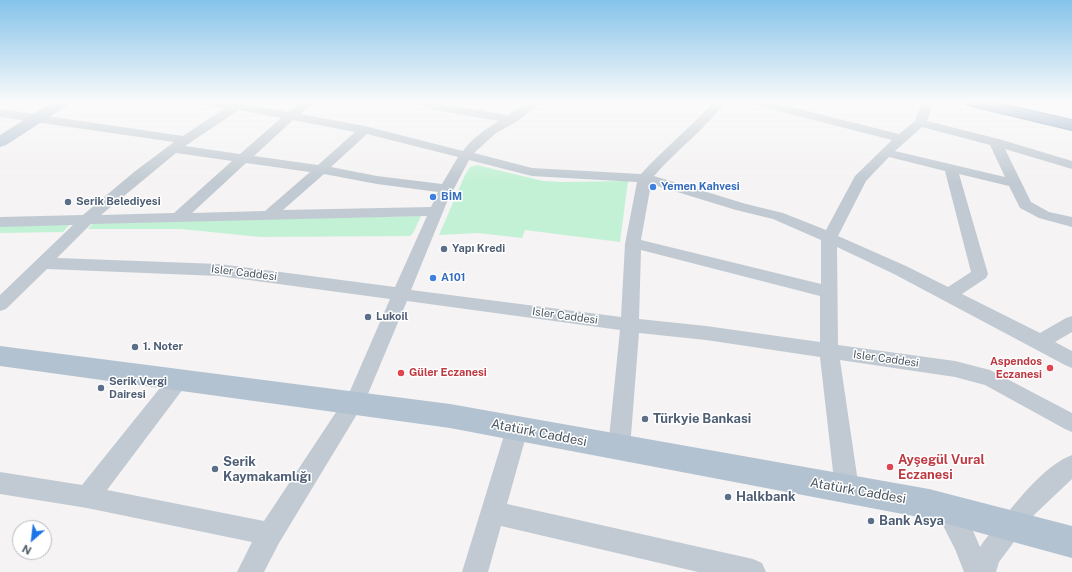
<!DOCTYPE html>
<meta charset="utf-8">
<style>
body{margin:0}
#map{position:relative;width:1072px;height:572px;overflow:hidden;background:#f5f3f3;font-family:"Public Sans",sans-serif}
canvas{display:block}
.north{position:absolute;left:12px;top:520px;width:40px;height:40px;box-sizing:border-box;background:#fff;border:1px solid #b7bbc0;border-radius:50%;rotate:208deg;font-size:11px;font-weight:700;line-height:16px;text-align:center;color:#4a5661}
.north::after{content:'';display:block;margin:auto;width:14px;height:18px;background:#1a73e8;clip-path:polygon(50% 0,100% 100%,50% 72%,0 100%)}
</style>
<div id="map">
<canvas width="1072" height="572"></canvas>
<div class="north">N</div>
</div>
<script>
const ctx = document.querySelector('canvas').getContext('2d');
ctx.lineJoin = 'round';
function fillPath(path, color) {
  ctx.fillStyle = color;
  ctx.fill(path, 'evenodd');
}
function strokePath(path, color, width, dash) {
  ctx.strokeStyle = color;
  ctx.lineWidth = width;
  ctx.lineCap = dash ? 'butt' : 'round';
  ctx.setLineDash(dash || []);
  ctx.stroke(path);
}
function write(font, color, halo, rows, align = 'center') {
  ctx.font = font + ' "Public Sans",sans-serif';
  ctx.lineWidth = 3;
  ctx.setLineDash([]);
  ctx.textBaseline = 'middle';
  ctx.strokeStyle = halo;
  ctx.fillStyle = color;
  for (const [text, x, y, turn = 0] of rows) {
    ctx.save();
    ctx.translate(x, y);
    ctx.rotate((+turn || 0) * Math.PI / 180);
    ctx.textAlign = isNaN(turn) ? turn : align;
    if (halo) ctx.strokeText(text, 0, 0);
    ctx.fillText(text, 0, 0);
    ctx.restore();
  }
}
const green = new Path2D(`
 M477 165 543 181 562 182 628 181 620 242 525 230 522 238 478 233 439 235 465 175 470 167Z
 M421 216 413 233 410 236 260 237 181 229H88L94 222Z
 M70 224 63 232 0 233V226Z`);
const minor = new Path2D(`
 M196 102H242L244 104 288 112 302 102H315L300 114 365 126 463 151C472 138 486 129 499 121L435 110 414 104 413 102H432L508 115 529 102H543L516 122 496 133 474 153 532 168 641 174C664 148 691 128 713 102H725C705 130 676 150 654 176L746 204 783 213 826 230 855 176 892 140 751 104 750 102H771L899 134 915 121 922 102H934L927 121 999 139 1072 161V169L1005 149 1031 202 1049 212 1072 217V227L1039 218 1020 208 1009 186 959 174 988 274 986 278 962 294 1040 333 1066 318 1072 316V332L1055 342 1072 351V368L1065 365 894 274 837 247 838 345 955 361 990 370 1072 413V432L1065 429 985 385 955 377 840 360 859 489 855 497 847 500 839 497 835 489 820 357 706 340 639 333 630 448 627 455 619 458 611 455 608 448 620 330 407 301 365 401 279 543 264 572H237L252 542 87 508 0 494V472L82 485 172 373 179 371 186 373 189 379 186 385 107 490 264 521 350 391 390 299 219 276 47 269 6 309 0 311V295L73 225 0 227V217L83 215 134 172 174 142 0 117V109L183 136 225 108 201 105ZM239 110 281 118 240 154 185 146ZM293 120 355 132 318 165 254 156ZM922 127 990 145 1005 177 895 151ZM367 134 458 157 442 184 377 176 331 167ZM176 153 232 161 174 213 101 215ZM889 157 945 171 971 272 948 287 906 266 838 236 866 181ZM469 160 532 176 637 182 625 244 621 317 411 290 447 202ZM246 163 310 172 265 211 192 213ZM324 174 377 184 438 192 431 207 283 210ZM651 184 736 210 773 219 821 240V284L641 240ZM427 216 395 287 219 264 57 258 91 224ZM641 250 820 296V342L706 326 639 319Z
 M517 420 525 422 528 429 507 504 753 559 762 563 766 572H698L501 526 488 572H462L506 429 509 422Z
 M1072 455V479L1034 515 999 562 996 572H964L955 549 934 508 938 500 946 497 954 500 974 533 980 547C985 538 994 530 1001 521 1019 499 1045 465 1072 455Z`);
const major = new Path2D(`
 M52 102H70L68 105 6 145 0 147V135Z
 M0 346 450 404 929 489 1072 526V558L929 519 450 428 0 366Z`);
const highway = new Path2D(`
 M965 102H993L1072 120V130L967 105Z`);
const markers = [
 [653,187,4,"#3f7fe0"],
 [433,197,4,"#3f7fe0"],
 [68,202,4,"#5c6f8a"],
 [444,249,4,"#5c6f8a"],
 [433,278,4,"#3f7fe0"],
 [368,317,4,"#5c6f8a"],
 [135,347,4,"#5c6f8a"],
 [1050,368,4,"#e0444e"],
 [401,373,4,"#e0444e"],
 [101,388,4,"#5c6f8a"],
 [645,419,4,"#5c6f8a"],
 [890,467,4,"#e0444e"],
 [215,469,4,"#5c6f8a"],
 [728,497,4,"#5c6f8a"],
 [871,521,4,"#5c6f8a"]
];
const shopNames = [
 ["Yemen Kahvesi",661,187],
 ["BİM",441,197],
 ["A101",441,278]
];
const serviceNames = [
 ["Serik Belediyesi",76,202],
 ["Yapı Kredi",452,249],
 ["Lukoil",376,317],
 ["1. Noter",143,347],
 ["Serik Vergi",109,382],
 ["Dairesi",109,395]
];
const streetNames = [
 ["Isler Caddesi",244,273,7],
 ["Isler Caddesi",565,316,8],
 ["Isler Caddesi",886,359,8]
];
const healthNames = [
 ["Aspendos",1042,362],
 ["Eczanesi",1042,375],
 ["Güler Eczanesi",409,373,"left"]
];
const nearServicenames = [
 ["Türkyie Bankasi",653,419],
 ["Serik",223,462],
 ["Kaymakamlığı",223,477],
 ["Halkbank",736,497],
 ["Bank Asya",879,521]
];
const nearStreetnames = [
 ["Atatürk Caddesi",539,433,11],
 ["Atatürk Caddesi",858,491,10]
];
const nearHealthnames = [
 ["Ayşegül Vural",898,460],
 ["Eczanesi",898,475]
];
fillPath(green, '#c3f1d5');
strokePath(highway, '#7690ad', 2);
fillPath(minor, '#c1cad2');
fillPath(major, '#b3c2d1');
fillPath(highway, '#8ba5c1');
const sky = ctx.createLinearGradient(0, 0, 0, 182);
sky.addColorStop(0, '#85c3ea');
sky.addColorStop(0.56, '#fafafa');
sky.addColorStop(1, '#fafafa00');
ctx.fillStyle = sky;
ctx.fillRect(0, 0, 1072, 182);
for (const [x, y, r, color] of markers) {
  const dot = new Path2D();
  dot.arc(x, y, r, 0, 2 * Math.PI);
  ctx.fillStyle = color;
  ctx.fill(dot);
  strokePath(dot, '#fff', 1.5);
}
write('bold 11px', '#366cbe', '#fff', shopNames, 'left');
write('bold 11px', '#4e5e75', '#fff', serviceNames, 'left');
write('11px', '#4a5661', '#fff', streetNames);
write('bold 11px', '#be3a42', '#fff', healthNames, 'right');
write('bold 13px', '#4e5e75', '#fff', nearServicenames, 'left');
write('13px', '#4a5661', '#fff', nearStreetnames);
write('bold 13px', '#be3a42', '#fff', nearHealthnames, 'left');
</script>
